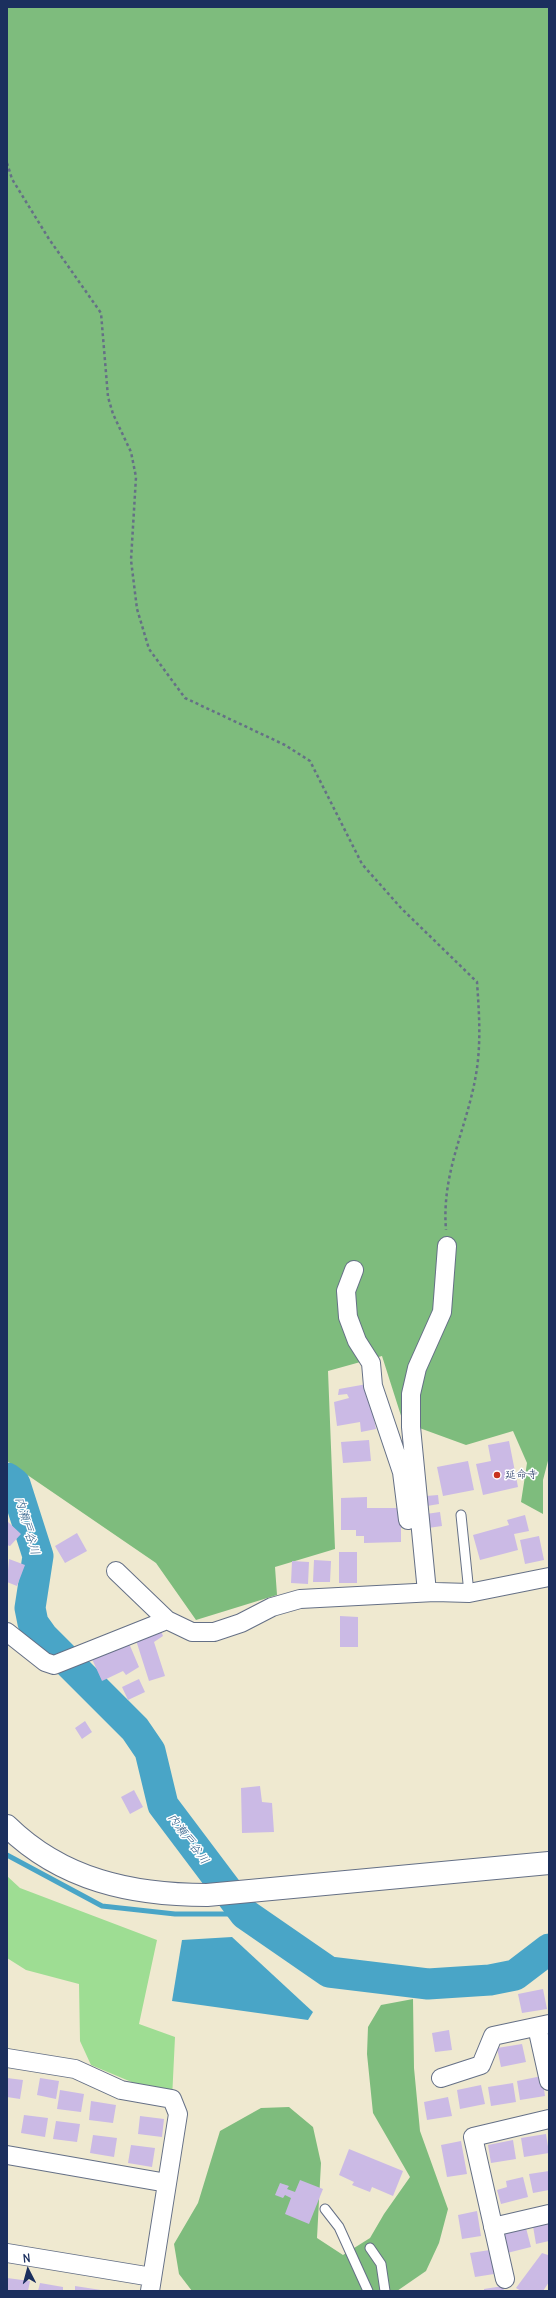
<!DOCTYPE html>
<meta charset="utf-8">
<style>
body{margin:0}
#map{position:relative;width:556px;height:2298px;overflow:hidden;background:#efe9d0;font-family:Delius,sans-serif}
canvas{display:block}
.frame{position:absolute;inset:0;border:8px solid #1b2f5e;pointer-events:none}
.north{position:absolute;left:8px;top:2250px;width:40px;height:40px;-webkit-text-stroke:3px #fff;paint-order:stroke;rotate:354deg;font-size:11px;font-weight:700;line-height:16px;text-align:center;color:#1b2f5e}
.north::after{content:'';display:block;margin:auto;width:14px;height:18px;background:#1b2f5e;clip-path:polygon(50% 0,100% 100%,50% 72%,0 100%)}
</style>
<div id="map">
<canvas width="556" height="2298"></canvas>
<div class="frame"></div>
<div class="north">N</div>
</div>
<script>
const ctx = document.querySelector('canvas').getContext('2d');
ctx.lineJoin = 'round';
function fillPath(path, color) {
  ctx.fillStyle = color;
  ctx.fill(path, 'evenodd');
}
function strokePath(path, color, width, dash) {
  ctx.strokeStyle = color;
  ctx.lineWidth = width;
  ctx.lineCap = dash ? 'butt' : 'round';
  ctx.setLineDash(dash || []);
  ctx.stroke(path);
}
function write(font, color, halo, rows, align = 'center') {
  ctx.font = font + ' Delius,"Klee One",sans-serif';
  ctx.lineWidth = 3;
  ctx.setLineDash([]);
  ctx.textBaseline = 'middle';
  ctx.strokeStyle = halo;
  ctx.fillStyle = color;
  for (const [text, x, y, turn = 0] of rows) {
    ctx.save();
    ctx.translate(x, y);
    ctx.rotate((+turn || 0) * Math.PI / 180);
    ctx.textAlign = isNaN(turn) ? turn : align;
    if (halo) ctx.strokeText(text, 0, 0);
    ctx.fillText(text, 0, 0);
    ctx.restore();
  }
}
const green = new Path2D(`
 M7 1876 20 1888 157 1940 139 2024 175 2037 172 2099 91 2065 80 2041 79 1984 26 1970 7 1958Z`);
const forest = new Path2D(`
 M7 7H549V1457L543 1480V1514L521 1502 527 1463 513 1431 466 1445 403 1422 382 1356 328 1371 335 1549 275 1567 277 1595 196 1620 156 1563 7 1461Z
 M413 1999 414 2068 420 2131 448 2209 439 2243 426 2271 397 2291H192L179 2274 174 2244 198 2203 220 2131 261 2108 289 2107 313 2127 321 2163 317 2238 343 2255 370 2238 384 2214 410 2177 373 2113 367 2054 368 2027 381 2005Z`);
const water = new Path2D(`
 M232 1937 313 2012 308 2020 172 2001 182 1940Z`);
const stream = new Path2D(`
 M7 1855 102 1906 175 1914H245`);
const river = new Path2D(`
 M7 1478 15 1484 38 1556 30 1608 33 1623 43 1637 135 1729 150 1751 163 1805 245 1914 329 1972 428 1984 490 1980 515 1975 549 1949`);
const building = new Path2D(`
 M367 1384 376 1429 361 1432 360 1422 337 1426 334 1402 349 1398 347 1394 338 1395 339 1389Z
 M369 1440 371 1461 343 1463 341 1442Z
 M509 1441 518 1487 483 1495 476 1464 491 1461 488 1445Z
 M468 1461 474 1490 443 1496 437 1467Z
 M438 1495 439 1504 427 1506 426 1496Z
 M367 1497V1508H401V1542L364 1543V1536H356V1530H341V1498Z
 M440 1512 442 1526 428 1528 426 1514Z
 M525 1515 529 1531 514 1534 518 1550 480 1560 473 1535 509 1525 507 1520Z
 M7 1521 21 1534 10 1546 7 1545Z
 M77 1533 87 1551 65 1563 55 1546Z
 M539 1536 544 1560 525 1564 520 1540Z
 M339 1552H357V1583H339Z
 M9 1559 25 1565 17 1586 7 1582Z
 M314 1560 331 1561 330 1582H313Z
 M292 1561 309 1562 308 1584 291 1583Z
 M340 1616 358 1617V1647H340Z
 M160 1628 163 1636 154 1642 165 1676 149 1681 135 1637Z
 M128 1641 139 1667 126 1675 123 1671 102 1681 92 1659Z
 M139 1679 145 1692 128 1700 122 1687Z
 M85 1721 92 1732 82 1739 75 1728Z
 M260 1786 262 1802 272 1803 274 1832 242 1833 241 1788Z
 M134 1790 143 1807 130 1814 121 1797Z
 M543 1989 547 2009 522 2013 518 1994Z
 M449 2030 452 2050 435 2052 432 2033Z
 M522 2044 526 2062 501 2067 497 2048Z
 M542 2076 545 2096 520 2100 517 2081Z
 M7 2078 23 2080 20 2099 7 2097Z
 M40 2078 59 2081 56 2099 37 2095Z
 M513 2083 516 2102 491 2106 488 2087Z
 M481 2085 485 2104 460 2109 457 2090Z
 M60 2090 84 2094 81 2112 57 2109Z
 M448 2097 452 2116 427 2120 424 2102Z
 M91 2101 116 2105 113 2123 89 2120Z
 M24 2115 48 2118 45 2137 21 2133Z
 M140 2116 164 2119 162 2137 138 2134Z
 M56 2121 80 2124 77 2142 53 2139Z
 M546 2134 549 2153 524 2157 521 2138Z
 M93 2135 117 2138 114 2157 90 2153Z
 M513 2140 516 2159 491 2163 488 2145Z
 M461 2141 467 2174 447 2177 441 2145Z
 M131 2145 155 2148 152 2167 128 2163Z
 M349 2149 403 2171 393 2196 372 2187 370 2192 352 2185 354 2182 339 2175Z
 M549 2171V2190L533 2193 529 2174Z
 M523 2177 528 2197 501 2204 497 2190 507 2187 506 2181Z
 M300 2180 323 2189 309 2224 285 2214 291 2198 285 2195 283 2198 275 2195 280 2183 289 2186 287 2189 295 2192Z
 M477 2211 481 2236 462 2239 458 2215Z
 M549 2224V2241L536 2244 533 2226Z
 M526 2228 531 2247 507 2253 502 2234Z
 M490 2250 494 2274 475 2277 470 2253Z
 M542 2253 548 2255 549 2253V2282L543 2291H521L516 2288Z
 M7 2278 30 2281 28 2291H7Z
 M40 2283 63 2287V2291H38Z
 M75 2286 101 2290V2291H75Z
 M503 2286 504 2291H484V2289Z`);
const path = new Path2D(`
 M7 163 12 179 49 239 101 313 108 397 113 414 131 452 136 477 131 560 137 609 149 649 185 698 285 745 310 761 362 864 401 908 477 982C479 1011 481 1039 477 1068 469 1125 441 1170 446 1230`);
const service = new Path2D(`
 M461 1515 469 1593
 M325 2209 339 2227 368 2291
 M370 2248 381 2264 385 2291`);
const minor = new Path2D(`
 M354 1270 346 1291 348 1317 357 1341 371 1363 373 1386 402 1472 408 1520
 M116 1571 167 1620 192 1632H214L241 1623 272 1607 300 1599 435 1592 469 1593 549 1577
 M427 1592 411 1427V1394L417 1368 442 1312 447 1246
 M7 1632 45 1662 54 1665 167 1620
 M537 2027 549 2081
 M7 2058 75 2069 121 2090 172 2099 178 2114 150 2291
 M441 2078 481 2065 493 2036 549 2024
 M7 2155 167 2183
 M493 2227 549 2214
 M7 2253 152 2277
 M505 2279 473 2137 549 2119`);
const tertiary = new Path2D(`
 M7 1826C62 1880 132 1895 207 1895L549 1863`);
const markers = [
 [497,1475,4,"#c8321e"]
];
const poiNames = [
 ["延命寺",505,1475]
];
const waterNames = [
 ["内瀬戸谷川",27,1526,74],
 ["内瀬戸谷川",188,1839,53]
];
fillPath(green, '#9edd93');
fillPath(forest, '#7ebc7d');
fillPath(water, '#49a5c7');
strokePath(stream, '#49a5c7', 5);
strokePath(river, '#49a5c7', 31);
fillPath(building, '#cbbae5');
strokePath(service, '#657086', 11);
strokePath(minor, '#657086', 20);
strokePath(tertiary, '#657086', 24);
strokePath(path, '#657086', 2.5, [3, 3]);
strokePath(service, '#fff', 9);
strokePath(minor, '#fff', 18);
strokePath(tertiary, '#fff', 22);
for (const [x, y, r, color] of markers) {
  const dot = new Path2D();
  dot.arc(x, y, r, 0, 2 * Math.PI);
  ctx.fillStyle = color;
  ctx.fill(dot);
  strokePath(dot, '#fff', 1.5);
}
write('11px', '#1b2f5e', '#fff', poiNames, 'left');
write('italic 12px', '#2d5e88', '#fff', waterNames);
</script>
